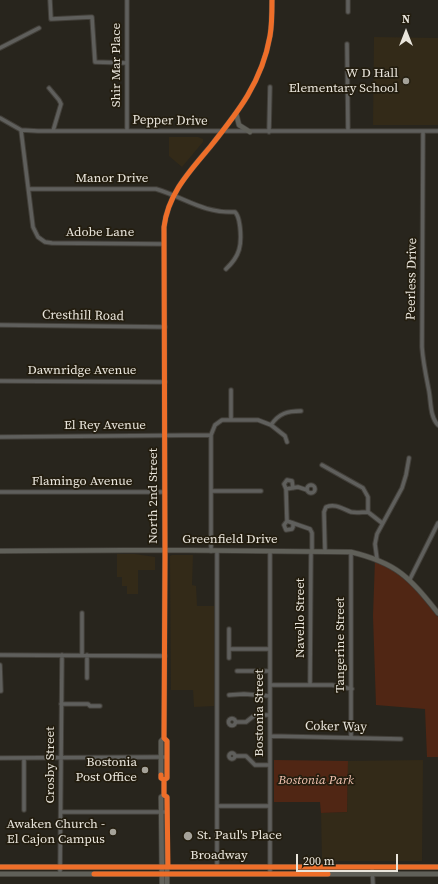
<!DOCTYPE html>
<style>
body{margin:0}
#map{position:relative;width:438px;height:884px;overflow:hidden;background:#28251d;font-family:"Source Serif 4",serif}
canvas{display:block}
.north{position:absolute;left:386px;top:12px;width:40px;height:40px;-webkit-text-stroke:3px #231d0f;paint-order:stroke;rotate:0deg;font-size:11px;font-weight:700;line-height:16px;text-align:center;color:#e9e5dc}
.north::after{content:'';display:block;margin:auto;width:14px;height:18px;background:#e9e5dc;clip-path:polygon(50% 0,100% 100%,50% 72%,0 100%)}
.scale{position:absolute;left:296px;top:854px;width:102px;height:18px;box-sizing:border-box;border:2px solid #e9e5dc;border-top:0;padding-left:5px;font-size:12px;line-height:14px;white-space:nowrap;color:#e9e5dc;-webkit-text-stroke:3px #231d0f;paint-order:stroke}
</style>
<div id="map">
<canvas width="438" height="884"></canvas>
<div class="north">N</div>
<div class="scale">200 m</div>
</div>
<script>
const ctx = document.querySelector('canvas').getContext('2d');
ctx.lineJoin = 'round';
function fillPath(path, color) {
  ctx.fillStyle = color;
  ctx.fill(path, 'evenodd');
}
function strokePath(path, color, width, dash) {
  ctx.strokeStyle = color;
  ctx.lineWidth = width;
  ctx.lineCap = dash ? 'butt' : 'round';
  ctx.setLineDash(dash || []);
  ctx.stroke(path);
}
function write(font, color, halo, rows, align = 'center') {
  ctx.font = font + ' "Source Serif 4",serif';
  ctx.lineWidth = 3.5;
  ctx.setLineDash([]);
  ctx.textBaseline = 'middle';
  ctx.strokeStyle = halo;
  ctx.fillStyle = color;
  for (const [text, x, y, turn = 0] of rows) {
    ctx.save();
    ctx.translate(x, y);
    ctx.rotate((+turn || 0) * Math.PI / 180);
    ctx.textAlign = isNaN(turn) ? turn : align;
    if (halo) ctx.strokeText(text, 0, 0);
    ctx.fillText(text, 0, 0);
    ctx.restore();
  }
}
const built = new Path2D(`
 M374 37 438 38V125H373Z
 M169 137H198L203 139V142L182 167 169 156Z
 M117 554H135L155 557V570H138V594H127V586H122V577H117Z
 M172 555H193L192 585 196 586 197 606H214V706L194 707 193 690H171L170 556Z
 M423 760 422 861H322L321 813 347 812 348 761Z`);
const green = new Path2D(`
 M375 560 401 575 411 584 438 617V757H427L425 709 376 705 373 616Z
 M274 760 348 761 347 812 321 813 320 802H274Z`);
const minor = new Path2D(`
 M50 0 51 19 92 17 95 62 127 63
 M348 12V0
 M347 44 348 131
 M0 48 39 28
 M49 88 59 100 61 104 53 131
 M0 118 21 130 38 131H438
 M21 130 33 227 38 237 45 242 52 243 163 244
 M127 131V0
 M423 131 422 347C423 362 426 376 429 391 431 402 430 417 438 425
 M269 132 270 87
 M29 189H156C186 198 202 213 235 212 239 216 239 221 240 227 242 245 240 256 226 269
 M0 325 165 327
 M0 381 165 382
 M231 390V420
 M271 425C279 413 288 411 301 411
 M0 437 211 435
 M322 465 363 488 368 497V512L382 523
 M307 489a4 4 0 1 1 8 0a4 4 0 1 1-8 0Z
 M286 489 284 484 287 480 292 481 293 488
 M307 490 298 487 286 489 287 521 310 529 312 533V552
 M211 491H261
 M0 492H165
 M287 521 284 525 286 530 292 529 293 527V523
 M211 551V435L215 425 222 420H258L271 425 285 436 287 442
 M217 551V867
 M325 551 324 512 326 507C335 503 343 509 351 512 357 513 362 512 368 512
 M270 552V874
 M351 552V738
 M377 559 375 544 377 534 402 488 406 475 409 458
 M410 579 438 523
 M229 629V658
 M229 649H269
 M0 655 165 656
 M82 655V613
 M87 655V678
 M0 665 1 691
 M237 671H270
 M270 685H332L352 689
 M310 685 311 551
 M229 695 244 694 270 696
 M61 704H88L90 706H100
 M228.5 722a3.5 3.5 0 1 1 7 0a3.5 3.5 0 1 1-7 0Z
 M236 722H246L255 715H270
 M270 736 401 739
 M229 756a3 3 0 1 1 6 0a3 3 0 1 1-6 0Z
 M235 756H246L255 765H270
 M0 758 167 757
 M217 806H270
 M24 810V758
 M61 812H167
 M372 867 373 884
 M60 874 62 655`);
const major = new Path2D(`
 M236 113 239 125 250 132
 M0 551 165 550 351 552C397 563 409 577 438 613
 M164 738 161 741V778L164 780V795L167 797V884
 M164 780 167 778V741L164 738 165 557 164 227C168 194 189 172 210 147 238 112 262 82 270 36 272 25 272 12 272 0
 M0 867H438
 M0 874H438
 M162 884 161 797 164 795`);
const cycleway = new Path2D(`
 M161 775V778L164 780V795L167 797 168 867
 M164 780 167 778V741L164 738 165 557 164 227C168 194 189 172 210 147 238 112 262 82 270 36 272 25 272 12 272 0
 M0 867H438
 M94 874H328`);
const markers = [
 [406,81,4,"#a5a299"],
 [145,770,4,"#a5a299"],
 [113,832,4,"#a5a299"],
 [188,836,5,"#a5a299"]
];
const streetNames = [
 ["Shir Mar Place",117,65,-90],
 ["Pepper Drive",170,121,1],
 ["Manor Drive",112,179],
 ["Adobe Lane",100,233],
 ["Peerless Drive",412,279,-89],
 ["Cresthill Road",83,316,1],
 ["Dawnridge Avenue",82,371],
 ["El Rey Avenue",105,426],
 ["Flamingo Avenue",82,482],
 ["North 2nd Street",154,496,-90],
 ["Greenfield Drive",230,540],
 ["Navello Street",301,618,-90],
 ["Tangerine Street",341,645,-90],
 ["Bostonia Street",260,713,-90],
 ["Coker Way",336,727,1],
 ["Crosby Street",51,765,-90],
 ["Broadway",219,856]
];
const poiNames = [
 ["W D Hall",398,74],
 ["Elementary School",398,89],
 ["Bostonia",137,763],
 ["Post Office",137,778],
 ["Awaken Church -",105,825],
 ["El Cajon Campus",105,840],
 ["St. Paul's Place",197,836,"left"]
];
const parkNames = [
 ["Bostonia Park",316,781]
];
fillPath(built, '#332a18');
fillPath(green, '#502614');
strokePath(minor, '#423f39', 5.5);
strokePath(major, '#423f39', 6);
strokePath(minor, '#5f5f5c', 3.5);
strokePath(major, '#606059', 4.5);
strokePath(cycleway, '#ee6e29', 5);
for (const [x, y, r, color] of markers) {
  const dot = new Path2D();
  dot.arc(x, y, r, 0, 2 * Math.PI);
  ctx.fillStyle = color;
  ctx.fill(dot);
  strokePath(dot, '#231d0f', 1.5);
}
write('13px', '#e9e5dc', '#231d0f', streetNames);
write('13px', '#e9e5dc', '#231d0f', poiNames, 'right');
write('italic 13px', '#f2c3b1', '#231d0f', parkNames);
</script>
